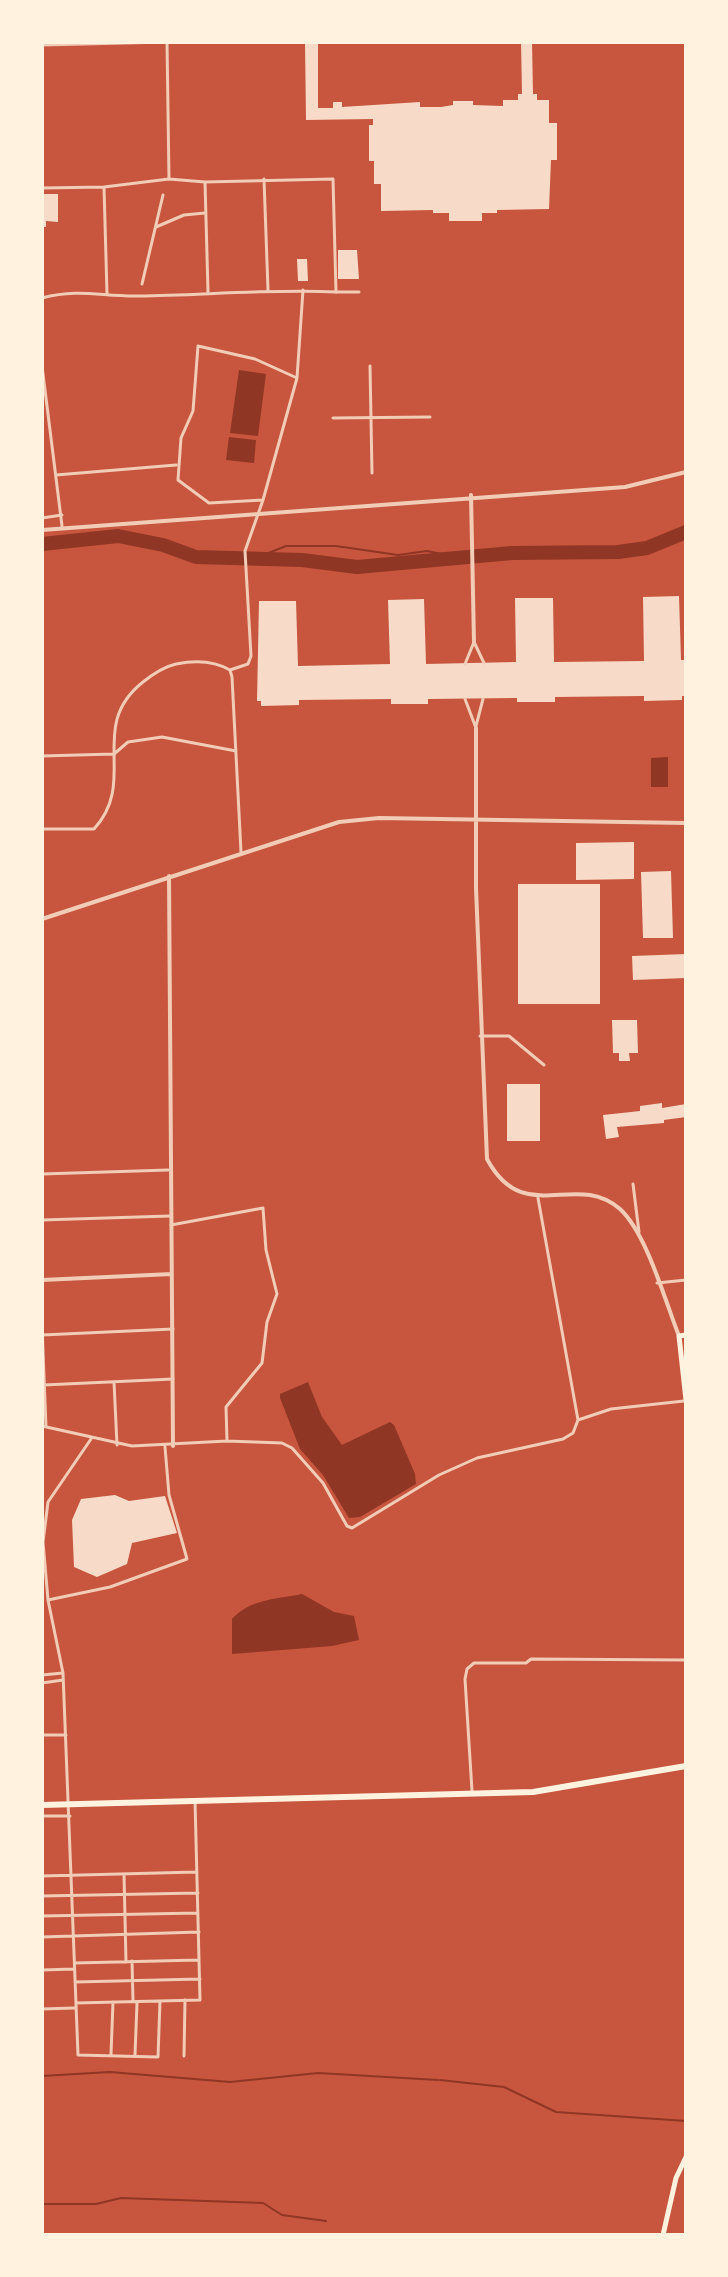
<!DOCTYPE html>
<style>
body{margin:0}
#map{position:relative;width:728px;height:2277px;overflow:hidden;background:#c8553d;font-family:Montserrat,sans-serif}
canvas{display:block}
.frame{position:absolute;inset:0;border:44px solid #fff3e0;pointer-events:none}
</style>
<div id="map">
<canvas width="728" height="2277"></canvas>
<div class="frame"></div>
</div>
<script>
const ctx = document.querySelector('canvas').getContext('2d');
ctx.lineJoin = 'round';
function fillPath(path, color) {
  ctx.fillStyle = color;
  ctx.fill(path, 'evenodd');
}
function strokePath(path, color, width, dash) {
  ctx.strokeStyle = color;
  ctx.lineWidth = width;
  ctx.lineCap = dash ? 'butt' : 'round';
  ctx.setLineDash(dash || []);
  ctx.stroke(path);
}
const water = new Path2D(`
 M239 370 266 374 258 436 230 433Z
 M229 437 256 440 254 463 226 460Z
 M668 757V787H651V758Z
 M308 1382 322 1417 342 1445 390 1422 394 1425 415 1474 416 1484 360 1517 349 1518 323 1475 300 1449 280 1398V1394Z
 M302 1594 334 1612 354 1616 359 1640 332 1646 232 1654V1619C250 1599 277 1599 302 1594Z`);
const stream = new Path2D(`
 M256 558 286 546H336L398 555 427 551 457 557
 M42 2076 110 2072 230 2082 318 2073 438 2080
 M440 2080 504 2087 556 2112 686 2121
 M42 2204H96L121 2198 263 2203 282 2215 326 2221`);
const river = new Path2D(`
 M42 544 118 536 163 545 196 557 302 560 357 567 512 553 618 552 647 548 686 532`);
const building = new Path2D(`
 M305 42H318V108H333V102H342V107L420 102V107H441L453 105V101H473V105L503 106V100H518V94H522L521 42H532L533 94H537V100H549V123H557V160H551L549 209 497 210V213H482V221H449V213H433V210L381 211V184H374V161H369V125H373V119L306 120Z
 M42 194H58V222L46 221V227H42Z
 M338 250H357L359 279H338Z
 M297 259H307L308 281H298Z
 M679 596 681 660H686V696H682V700L644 701V696L555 697V702H517V698L428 699V704H391V699L299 700V705L261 706V701H257L259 601H296L298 666 390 664 388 600 424 599 426 664 516 662 515 598H553L554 662 644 661 643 597Z
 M634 842V879L576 880V843Z
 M671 871 673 938H643L641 872Z
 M518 884H600V1004H518Z
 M686 954V978L633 980 632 956Z
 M612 1020H637L638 1053H629L630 1061H619V1053H613Z
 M507 1084H540V1141H507Z
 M662 1103V1108L686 1104V1117L664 1120V1123L617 1127 619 1137 606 1139 603 1115 640 1111V1106Z
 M115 1495 129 1501 165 1496 177 1533 132 1543 127 1564 97 1577 74 1567 72 1520 81 1499Z`);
const pedestrian = new Path2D(`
 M156 227 184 215 205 213
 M142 284 163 195
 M42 298C80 288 102 297 139 296 205 295 270 289 336 292
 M370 366 372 473
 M333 418 430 417`);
const minor = new Path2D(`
 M42 45 167 42
 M169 179 205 182 333 179 336 292H359
 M264 179 268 290
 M205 182 208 292
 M104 187 107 294
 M42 188 104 187 169 179 167 42
 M42 366 62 526
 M56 475 176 465
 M263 500 209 503 178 480 181 438 193 411 198 346 255 359 297 378
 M42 518 62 515
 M474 642 484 663
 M465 664 474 642
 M230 670 248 664 251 656 245 551 263 500 297 378 303 290
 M465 699 476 728
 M476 726 483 699
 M42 756 114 754 128 742 162 737 236 751
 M42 829H94C139 780 86 727 143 682 153 674 163 667 176 664 195 660 213 660 230 670L232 677 241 852
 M480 1036H509L544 1065
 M42 1174 168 1170
 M633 1184 639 1232
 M42 1220 170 1216
 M171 1225 263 1208 266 1250 277 1294 267 1322 262 1363 226 1407 227 1441
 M657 1283 686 1280
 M42 1325 46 1427
 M42 1335 173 1329
 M114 1382 117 1445
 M44 1385 173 1379
 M578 1420 611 1409 684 1401
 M42 1426 132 1446 227 1441 282 1443 292 1448 323 1483 347 1526 352 1528 439 1475 477 1458 563 1439 573 1433 578 1420 538 1198
 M91 1439 48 1502 43 1542 48 1600 63 1673 78 2055 158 2057 160 2001
 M48 1600 110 1587 187 1559 169 1495 165 1447
 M42 1675 63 1673
 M42 1683 63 1680
 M42 1735H66
 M472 1791 465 1679 467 1669 474 1663H526L531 1659 686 1660
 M42 1816H70
 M124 1874 126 1962
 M42 1876 197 1872
 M42 1896 198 1893
 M42 1916 198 1913
 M42 1937 199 1932
 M132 1961 133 2001
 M75 1963 199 1960
 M42 1970 74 1969
 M75 1982 200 1979
 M76 2003 200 2000 195 1800
 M42 2009 74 2008
 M111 2054 113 2002
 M135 2055 137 2003
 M184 2056 185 2000`);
const tertiary = new Path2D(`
 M471 495 474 642
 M42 530 625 487 686 472
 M476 728V888L487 1159C524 1228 575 1170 620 1209 647 1234 665 1301 679 1336
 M169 876 173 1446
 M42 919 339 822 379 818 686 823
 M42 1280 172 1274`);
const primary = new Path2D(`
 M686 1335 679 1336 686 1400
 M663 2235 676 2178 686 2157`);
const trunk = new Path2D(`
 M42 1805 533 1792 686 1766`);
fillPath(water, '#8f3625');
strokePath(stream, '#8f3625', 2);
strokePath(river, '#8f3625', 14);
fillPath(building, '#f7dbc8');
strokePath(pedestrian, '#f1ccb7', 3);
strokePath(minor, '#f1ccb7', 3);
strokePath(tertiary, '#f1ccb7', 4);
strokePath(primary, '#fff3e0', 5);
strokePath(trunk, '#fff3e0', 6);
</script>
